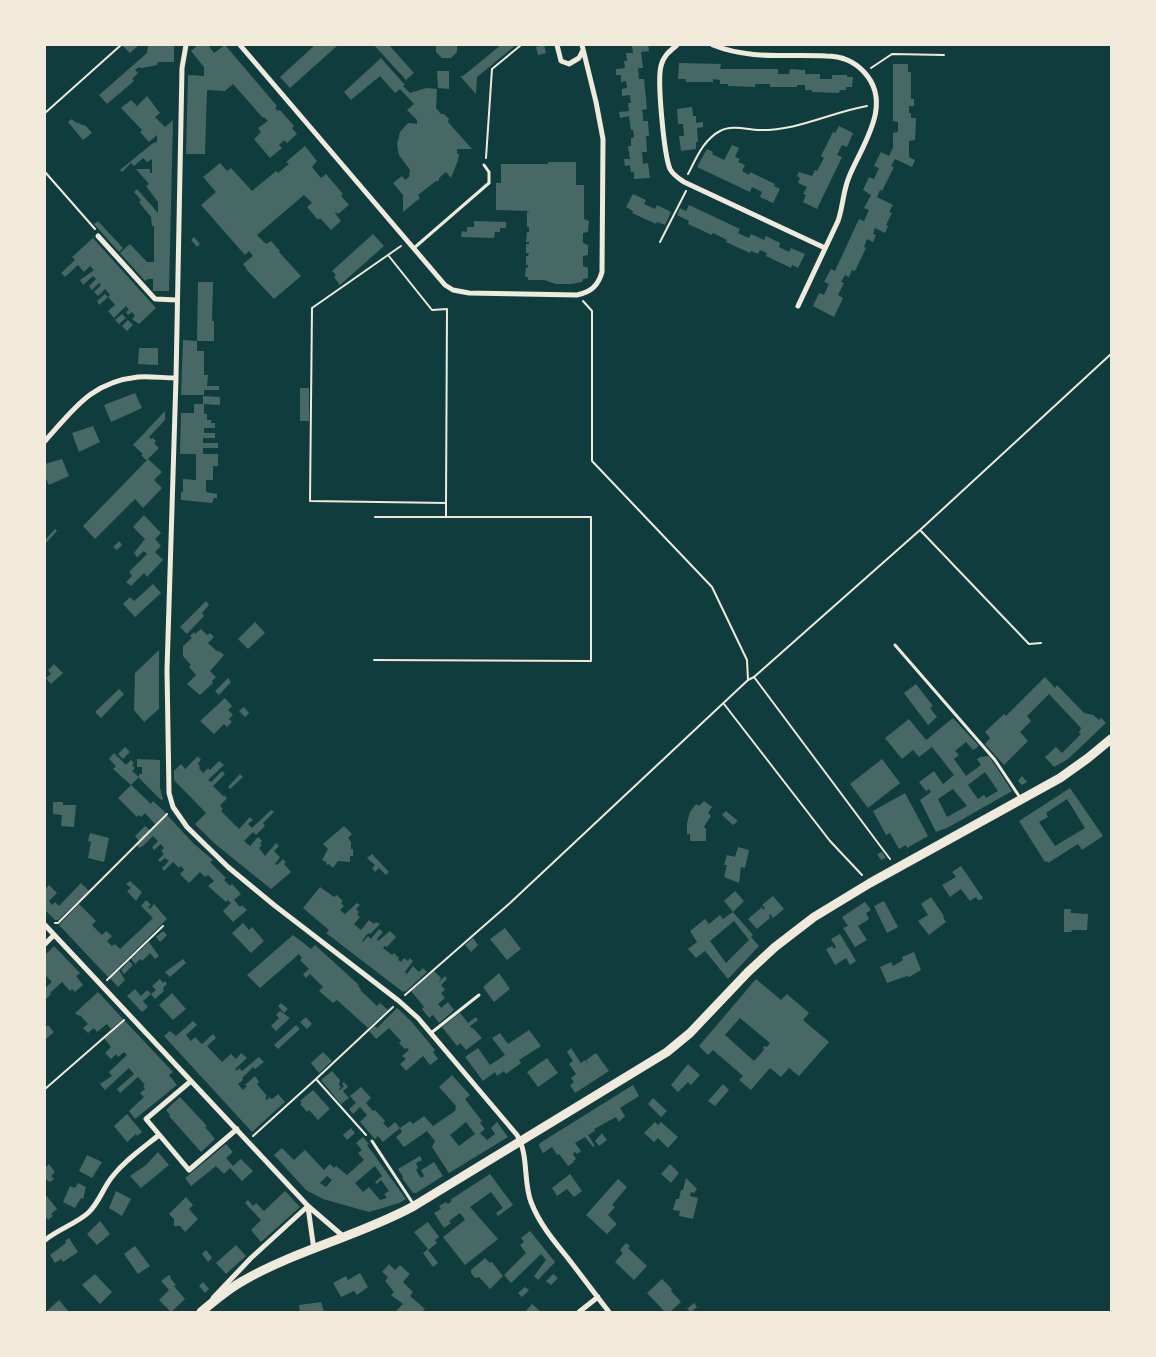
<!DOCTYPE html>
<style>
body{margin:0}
#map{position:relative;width:1156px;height:1357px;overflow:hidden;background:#0f3d3e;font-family:"Fira Sans Condensed",sans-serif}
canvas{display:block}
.frame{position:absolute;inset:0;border:46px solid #f1e9da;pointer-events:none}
</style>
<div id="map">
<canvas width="1156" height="1357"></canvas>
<div class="frame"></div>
</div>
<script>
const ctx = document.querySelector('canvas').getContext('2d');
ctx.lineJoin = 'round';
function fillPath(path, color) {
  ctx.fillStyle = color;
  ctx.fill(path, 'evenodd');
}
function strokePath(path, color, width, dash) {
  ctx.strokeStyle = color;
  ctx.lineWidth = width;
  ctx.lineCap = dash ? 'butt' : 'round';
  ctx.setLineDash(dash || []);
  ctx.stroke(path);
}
const building = new Path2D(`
 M125 45H139L130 53 123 46Z
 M148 45H174V62H158L157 65 142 68 139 67 135 70 138 73 132 79 134 81 107 104 99 95 147 53Z
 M198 45H208L214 53 225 45 277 106 275 108 278 111 280 110 294 126 292 128 297 134 287 143 284 140 279 145 282 148 270 158 254 139 261 132 258 128 268 121 264 117 263 118 233 84 225 91 207 90 205 154H186L188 75 204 76V67L191 51Z
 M315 45H338L290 88 280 77Z
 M374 45H389L414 73 406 80Z
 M436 45H457V52L451 58H442L436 52Z
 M501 45H516L477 77 476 94 460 76H463Z
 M544 45 546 53 538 55 536 47Z
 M632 45H648L649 51 641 52 643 68H638L639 79H644L647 109 642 110 643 115V121H648L649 136H646L647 152H642L643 164 648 163 650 178 634 179V172H631L630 165 625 166 624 159H630L628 146H631V138L634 137 633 130H631L629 116 620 118 619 112 629 111 628 103H631L630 95 622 96V89L627 88 626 81 621 82V75H616V69L625 68 624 61H627L626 53H633Z
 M381 58 405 85 403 86 410 93 426 88 437 89 436 108 441 114H444L449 119 448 122 472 149H457V154H459L458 160 451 178 446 172 439 178V181H436L418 195 420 198 403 212V195L393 183 402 176 405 180 409 177 410 170 399 155 397 144 400 132 408 123 417 124V120L407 110 414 104 400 89 395 93 380 76 351 100 344 92Z
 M679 63 721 64 720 69H778V74H789L790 69 805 70V74H820V79H832V75H847V77H853L852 87H846V90H840L839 93 812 92V90H805V85H797V87H770V84H755V87L728 86V84H720V80L713 79V82H686V79H678Z
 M893 64H908V72H911V99H914V106H909V113H911V118H916L915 140 909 141V157L915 160 912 167 895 159 891 166 894 167 882 191 880 190 877 197 893 205 889 212 892 213 886 225 888 226 885 233 875 228 873 234 876 235 873 242 867 239 864 247 866 248 855 271 852 270 849 277 845 275 841 282 844 283 838 295 843 298 834 317 813 306 819 293 824 295 829 284 824 282 831 269 835 271 859 219 864 221 869 210 864 208 871 195 863 190 869 177 874 179 879 168 874 166 881 152 889 156 893 148V133L898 132V122L893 121Z
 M437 71H449V89L438 88Z
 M147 96 160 113 155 117 165 127 173 120 169 291H153V279H148L145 281 120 253 130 244 147 262H154V226H152L151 217 139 202 141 200 134 192 137 189 158 213V202L146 186 149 184 136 169H150V173H152V159L147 162 143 158 134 166 131 163 122 172 120 170 153 143 157 142V135L149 142 140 132 142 130 121 108 131 100 137 106Z
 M692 107 693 116H696V123L703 122V127L697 128 698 142H696V149L681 151 679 136H684L683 124H678L677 109Z
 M72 119 75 122 86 126 92 133 83 140 68 122Z
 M839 126 853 133 847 147 842 145 837 155 842 157 817 209 803 202 806 195 803 194 807 187 798 183 800 178 797 176 799 172 812 176 815 170 817 171 824 158 821 156 833 132 835 133Z
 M732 145 739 148 735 157 740 159 738 162 745 165 742 171 749 175 750 172 775 184 774 186 780 189 773 203 760 197 762 192 752 187 750 192 697 167 707 149 713 152 712 154 724 160Z
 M305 146 317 161 312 167 321 178 326 174 343 194 341 196 349 205 338 214 336 212 335 213 341 221 331 230 320 218 318 220 307 207 312 203 304 195 257 235 266 244 271 241 280 251 279 252 301 276 274 299 246 269H247L243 264 253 256 249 251 245 255 201 205 216 192 203 177 220 163 227 171 231 168 252 191 276 171 278 173 289 164 286 162Z
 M548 162H576V185H584V219L589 221 588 232 583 233V243L588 245V255L583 256V266L588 268V278L583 279 582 282 571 284H556L544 280H528V277H525L526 267 528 268V265H526V256H528L529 253H526V244H529V242H526L527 232H529V227H527V212L530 211 496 210V183H501V164H548Z
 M633 194 646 200 644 204 655 209 657 205 671 212 665 225 657 222 656 224 632 213 633 211 626 207Z
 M689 205 740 229 738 233 744 236 749 238 751 234 764 240 766 236 780 243 779 247 789 252 791 248 805 254 798 268 792 265 791 268 766 256 767 253 760 250 758 254 751 251 750 253 726 242 727 240 713 233 712 235 688 224 689 221 677 215 680 208 686 211Z
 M98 221 123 248 119 252 94 224Z
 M474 221 506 222V228H500V232H495L494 238 461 237 462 231 467 232V227H474Z
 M373 234 384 246 340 285 334 277 336 275 332 271Z
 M194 237 200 244 197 247 191 240Z
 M93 238 156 308 139 324 132 319 135 316 132 312 128 315 126 312 129 310 126 306 114 318 108 311 115 305 108 297 110 295 105 289 98 296 94 292 101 285 99 283 92 290 89 286 96 279 93 276 83 285 80 280 94 270 90 266 84 272 78 265 65 277 61 273 75 260 72 257Z
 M198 282H213L212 321H214V341H197Z
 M105 294 108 297 99 305 97 301Z
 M122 314 126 318 119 324 115 320Z
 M128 320 133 325 127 331 122 326Z
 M183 340 197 341V351H204V375H208L207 386H219V390H204V395H181Z
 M139 348H158V365L138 364Z
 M300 388H309V421H300Z
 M135 393 142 408 111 422 104 405Z
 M203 396 220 397V405L204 404V414H207V420H211V423H215V428H204V433H215V438H203V443H218V448H203V454H218V466H213V480H206V492L217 494V498H214L212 503 181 500V492H183V479L196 480V454H180L181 413H194V404H203Z
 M165 411V420L149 437 151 439 153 438 156 441 154 443 159 448 148 459 162 472 154 480 162 488 143 508 135 499 95 539 83 526 148 459 146 460 141 455 143 454 133 445Z
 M93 426 100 442 79 452 72 433Z
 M62 459 69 476 49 485 45 477V464Z
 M144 515 161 533 155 539 161 546 155 552 163 560 147 577 144 573 131 586 126 582 132 576 129 572 147 554 144 551 137 557 134 553 145 539 133 527Z
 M55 529 57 531 45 544V540Z
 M119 541 122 545 117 550 113 547Z
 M153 584 161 593 135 617 123 604 130 597 134 601Z
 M206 601 209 605 202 613 204 616 187 634 180 627Z
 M255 622 265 633 248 649 238 639Z
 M201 629 207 635 210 633 214 637 208 643 218 652 219 651 224 655 210 671 216 677 212 681 213 683 200 695 187 684 196 675 189 667 191 665 183 656V646L192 638 190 636 194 632 195 634Z
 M159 650V709L144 722 134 710 135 673Z
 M54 664 63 673 51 684 46 678 51 674 48 670Z
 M1045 677 1055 688 1057 685 1084 713 1093 715 1099 720 1101 718 1106 723 1068 759 1054 767 1045 757 1056 747 1062 753 1081 734 1079 733 1081 728 1049 694 1027 716 1031 721 1020 732 1028 741 1004 765 985 744 990 738 985 732 1004 714 1006 716Z
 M228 678 231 682 219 695 215 691Z
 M916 684 933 706 930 708 937 717 928 725 904 693Z
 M119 689 124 694 101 718 95 712Z
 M225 698 232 706 228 710 233 715 229 719 232 722 227 727 224 724 214 734 200 721Z
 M244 707 249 713 245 717 239 711Z
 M953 718 979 746 973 750 966 742 955 751 959 755 954 759 966 776 981 765 977 759 981 757 989 756 1012 791 949 827 936 832 920 800 931 792 929 789 926 791 919 782 934 771 943 784 954 775 932 747 919 757 913 750 902 759 885 738 909 719 926 740ZM985 772 998 791 986 798 984 795 978 799 968 785ZM953 789 967 806 947 817 938 799Z
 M125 747 130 752 123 759 118 754Z
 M114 753 126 765 131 760 134 763 132 765 135 768 132 771 139 777 131 785 151 804 153 801 166 813 155 824 145 813 141 817 139 815 137 817 118 798 131 785 113 769 116 766 109 759Z
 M198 756 201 760 198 763 200 767 199 768 203 773 208 768 210 770 219 761 224 765 208 780 211 782 222 771 225 774 213 786 223 796 224 795 227 798 220 806 223 809 221 811 239 829 250 817 253 820 248 824 252 828 271 810 274 812 263 823 265 826 256 835 253 832 244 841 250 846 258 837 262 841 260 844 262 845 259 848 265 856 276 843 279 846 274 851 280 857 275 864 277 865 283 859 286 862 284 864 291 872 271 889 214 843 195 824 206 813 174 780V771L181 764 185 769Z
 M137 759 160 760V788L163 799 161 800 139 778V774H142V767H137Z
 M882 759 900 783 868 808 850 784Z
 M240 774 243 777 230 789 228 787Z
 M1022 776 1027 782 1022 785 1018 781Z
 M1070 788 1103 836 1082 850 1078 844 1048 863 1047 861 1045 862 1019 821ZM1067 799 1085 828 1055 846 1039 822 1048 817 1046 813Z
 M905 793 928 836 907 848 906 845 899 849 890 833 886 835 873 811Z
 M704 801 712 807 708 813 711 816 705 825 704 828H706V841H690V834H687V823L690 812 696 804 699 806Z
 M53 802H63V805H76L74 827 61 826 62 815 53 814Z
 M726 811 738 821 733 825 722 815Z
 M167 815 193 843 213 860 210 862 226 878 224 880 230 886 232 884 241 894 234 900 240 907 242 905 247 910 233 922 223 911 231 903 228 900 226 902 208 886 214 881 208 875 205 877 200 872 189 883 180 874 184 870 181 866 179 868 173 862 164 871 162 868 169 861 165 858 160 862 158 860 164 854 161 851 164 848 161 844 154 850 152 847 158 841 153 836 143 846 139 848 137 845Z
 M145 826 150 830 139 841 135 836Z
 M344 826 352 834 348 838 351 842V849H353V856H350V862L338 861 333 868 329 864 327 865 326 862 322 860 328 849 323 844Z
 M90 833 109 838 104 862 88 858 91 842 88 841Z
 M738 847 749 850 745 868 741 867 739 883 724 877 727 865H724L727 855 735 857Z
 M882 852 886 858 881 860 877 854Z
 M372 854 389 872 386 875 379 868 375 872 372 868 375 865 367 858Z
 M961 866 983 898 981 900H978L976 897 970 901 961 889 950 897 942 885 956 877 952 872Z
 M130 881 142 892 136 901 127 891 131 888 126 884Z
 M81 883 89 891 58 920H55L45 910V889L49 885 57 893 49 901 52 905 55 902 59 906Z
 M320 887 334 897 337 895 343 901 341 903 344 906 340 910 345 914 357 903 360 905 356 909 359 912 357 914 360 917 354 924 361 930 369 920 374 924 376 922 380 924 370 934 368 933 362 941 363 942 368 936 371 939 379 929 383 932 377 939 378 941 390 931 396 937 387 947 385 946 383 948 392 955 394 953 399 958 398 960 401 962 404 958 408 961 410 958 413 961 405 972 407 974 413 966 419 972 423 968 427 972 406 991 403 992 326 933 329 930 303 908Z
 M735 891 744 901 733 912 753 935 751 937 759 946 728 979 705 951 696 958 688 949 697 942 690 931 705 919 709 924 720 915 723 919 733 912 724 901ZM734 921 749 940 726 963 710 941Z
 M773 896 784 909 773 918 770 914 769 916 770 918 757 929 748 919 762 907 763 910 765 908 762 905Z
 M931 897 944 916 943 917 946 922 929 935 918 921 928 915 921 904Z
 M146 900 151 905 148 907 150 909 154 904 167 919 108 977 59 925 79 904 96 921 92 925 102 935 106 931 112 936 107 941 112 946 115 944 120 949 153 918 141 906Z
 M884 901 898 927 887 933 874 906Z
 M865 902 871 910 866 913 869 919 858 926 867 940 855 947 843 928 848 926 842 917Z
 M1064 909H1071V913L1088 914 1087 930H1071L1072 932H1064Z
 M243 923 249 930 252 927 264 941 251 953 232 933Z
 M505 928 521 949 507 960 490 939Z
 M163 931 167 935 160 942 156 937Z
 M840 934 856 961 850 965 846 958 835 965 826 949 832 946 834 949 836 947 831 939Z
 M293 935 311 949 315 945 359 985 358 986 361 989 360 990 377 1006 380 1003 388 1010 368 1028 337 1000 333 1003 319 991 323 987 310 974 306 978 303 974 309 969 300 960 302 958 299 954 260 988 247 975Z
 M473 938 478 945 471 952 465 945Z
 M149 942 159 956 155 959 150 953 142 961 140 959 135 964 131 959Z
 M54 946 80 973 76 976 83 985 75 992 72 989 70 991 62 982 50 993 51 994 45 1000V988L52 982 45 975V955Z
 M914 952 921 970 909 977 907 976 887 983 880 967 891 962 893 966 903 960 902 957Z
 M183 959 186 963 170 977 165 972Z
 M129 961 133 965 124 974 121 970Z
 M119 970 125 980 118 987 110 978Z
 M434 971 441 978 439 982 445 976 447 979 441 985 445 990 441 993 445 998 438 1004 441 1008 448 1002 454 1010 439 1023 433 1015 429 1018 422 1009 424 1007 411 991Z
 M499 973 510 989 494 1002 483 987Z
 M160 979 163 983 165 981 167 984 163 988 164 991 155 999 151 994 156 990 152 986Z
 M756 979 781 1000 787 994 809 1013 803 1020 829 1042 799 1076 789 1068 781 1077 770 1068 751 1090 739 1080 743 1076 713 1050 708 1055 699 1046ZM740 1018 770 1043 767 1047 763 1046 764 1050 754 1061 725 1035Z
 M135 989 141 996 147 990 151 994 143 1001 148 1007 142 1012 127 996Z
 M98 992 123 1019 111 1029 107 1024 97 1032 94 1028 88 1033 83 1028 88 1024 80 1015 79 1016 75 1013Z
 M172 993 186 1009 173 1020 159 1005Z
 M281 1003 288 1009 284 1013 278 1006Z
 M397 1008 411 1021 435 1050 433 1052 438 1059 430 1065 423 1056 406 1071 400 1064 406 1059 402 1056 409 1050 407 1048 405 1049 399 1043 401 1041 389 1028 376 1039 369 1031 375 1026 377 1028Z
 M280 1011 290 1018 276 1031 271 1026 279 1018 276 1015Z
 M460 1013 468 1023 476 1017 478 1020 470 1026 472 1029 473 1028 482 1038 466 1050 460 1043 457 1046 442 1027Z
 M306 1017 312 1024 307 1029 300 1022Z
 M124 1020 173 1072 169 1075 177 1085 135 1119 129 1111 144 1097 140 1093 145 1089 143 1086 145 1085 138 1077 120 1093 117 1089 134 1074 129 1068 105 1090 100 1084 112 1076 109 1072 127 1055 124 1052 118 1057 116 1054 111 1059 105 1053 111 1047 104 1038Z
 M193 1021 197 1025 186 1035 191 1041 195 1037 202 1044 213 1034 216 1038 207 1046 222 1062 231 1054 236 1059 241 1053 247 1058 235 1069 237 1071 239 1068 242 1071 259 1057 264 1062 255 1069 253 1067 242 1078 243 1080 238 1084 243 1090 247 1086 245 1085 255 1076 259 1082 257 1084 267 1096 265 1098 267 1100 270 1097 271 1099 274 1098 278 1094 285 1102 252 1132 164 1036 170 1031 176 1036Z
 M48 1025 54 1032 45 1040V1028Z
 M296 1025 300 1029 278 1049 274 1045Z
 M529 1030 541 1046 519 1060 521 1063 506 1074 504 1071 497 1076 495 1072 483 1081 465 1057 478 1048 490 1065 505 1055 492 1038 500 1033 508 1044Z
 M571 1048 581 1063 585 1060 589 1066 586 1060 596 1053 609 1071 575 1093 570 1085 574 1082 571 1078 576 1074 569 1064 573 1061 567 1052Z
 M323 1052 332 1061 319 1073 311 1063Z
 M547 1058 558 1073 538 1087 527 1072Z
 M688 1064 700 1075 691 1085 688 1082 678 1092 671 1085Z
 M332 1071 340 1080 339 1085 341 1087 339 1089 340 1090 344 1086 342 1084 344 1082 348 1087 343 1091 349 1098 341 1104 321 1080Z
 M452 1075 470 1095 465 1099 482 1121 480 1123 485 1129 480 1133 487 1140 495 1134 491 1128 497 1122 508 1137 449 1173 432 1147 435 1141 427 1131 404 1147 396 1137 402 1132 400 1128 383 1142 378 1136 375 1139 360 1122 367 1115 360 1107 353 1114 349 1109 356 1103 350 1096 361 1087 371 1098 366 1103 373 1111 375 1110 385 1121 383 1123 388 1128 395 1122 400 1128 410 1121 413 1124 424 1116 433 1126 455 1111 456 1106 439 1087ZM466 1122 475 1134 459 1146 450 1135Z
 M723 1084 729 1090 715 1106 708 1101Z
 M633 1085 639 1096 620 1108 625 1116 619 1122 616 1117 594 1129 595 1131 588 1135 595 1146 593 1147 585 1137 575 1143 581 1151 577 1154 575 1152 573 1154 576 1159 573 1161 574 1162 568 1166 559 1154 557 1155 552 1147 543 1153 539 1146 540 1143Z
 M313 1090 330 1109 318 1120 309 1110 307 1112 300 1104 302 1102 300 1101Z
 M180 1097 207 1126 205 1127 215 1139 201 1152 169 1116 170 1115 166 1110Z
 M653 1098 667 1111 661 1117 648 1104Z
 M127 1114 142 1132 137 1136 136 1134 127 1142 114 1126Z
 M655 1122 658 1125 661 1122 678 1137 668 1148 658 1138 654 1142 644 1133Z
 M351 1128 355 1133 347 1140 343 1135Z
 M602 1133 607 1140 599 1146 595 1141Z
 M363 1137 369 1144 367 1145 406 1199 399 1203 369 1212 323 1199 306 1190 274 1155 282 1148 294 1160 305 1150 324 1170 330 1164 334 1168 336 1166 347 1175 364 1160 358 1153 362 1150 356 1143ZM375 1166 382 1176 375 1182 377 1184 381 1180 389 1191 384 1194 387 1198 380 1200 369 1187 363 1192 355 1183ZM327 1176 332 1180 326 1187 320 1183Z
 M226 1144 233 1152 226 1158 233 1166 241 1159 253 1171 242 1181 230 1168 224 1174 216 1166 191 1186 185 1178Z
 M158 1152 169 1165 141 1188 130 1176 146 1165Z
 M87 1155 102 1162 92 1178 79 1171Z
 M420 1156 422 1160 416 1163 418 1168 416 1170 421 1178 424 1176 421 1170 434 1162 443 1176 416 1193H413L402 1178 403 1177 398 1169Z
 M49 1164 55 1172 51 1176 54 1179 50 1182 45 1179V1168Z
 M670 1164 679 1173 671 1183 661 1174Z
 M490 1174 513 1205 498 1216 496 1213 503 1208 491 1192 470 1207 498 1239 465 1265 443 1237 465 1220 460 1213 449 1221 451 1223 444 1228 434 1213 441 1209 439 1206 446 1202 448 1204 452 1201 450 1200Z
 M570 1174 582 1191 574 1197 567 1189 557 1196 552 1188Z
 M686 1178 697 1189 694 1193 691 1192 690 1196 698 1198 693 1219 679 1216 680 1211 673 1210 676 1199H679L681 1190H683Z
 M618 1179 627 1187 612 1205 615 1207 608 1215 617 1224 607 1234 586 1215Z
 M78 1183 86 1187 83 1199 81 1198 75 1208 63 1202 70 1186 75 1188Z
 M116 1191 131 1199 122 1216 109 1208Z
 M285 1191 300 1207 261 1242 251 1230 261 1220 245 1203 248 1200 253 1206 256 1203 264 1211Z
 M45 1194 57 1209 51 1214 53 1216 48 1220 47 1218 45 1219Z
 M186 1197 193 1205 189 1209 198 1219 185 1232 180 1226H174V1219L169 1214Z
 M100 1221 110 1234 97 1245 87 1234Z
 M428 1222 439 1237 435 1240 437 1243 428 1250 438 1263 433 1267 423 1253 428 1249 414 1232Z
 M530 1231 555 1262 538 1280 534 1276 546 1260 541 1254 511 1283 504 1275 526 1253 520 1245 524 1242 521 1238Z
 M69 1238 78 1252 63 1262 61 1259 55 1263 50 1255 66 1243 65 1241Z
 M626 1243 630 1246 628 1248 647 1266 634 1280 615 1262 623 1253 620 1250Z
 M236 1245 246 1256 226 1274 216 1263Z
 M135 1246 150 1266 138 1274 124 1254Z
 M206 1250 212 1258 208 1262 202 1254Z
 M485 1258 490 1263 492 1262 503 1276 490 1289 479 1277 475 1278 471 1273V1270Z
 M389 1264 395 1270 400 1265 410 1274 403 1282 413 1292 410 1296 425 1309 422 1312H395L403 1304 391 1295 394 1292 385 1281 388 1277 382 1272Z
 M360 1273 368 1287 357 1295 354 1291 341 1297 333 1283 346 1276 348 1280Z
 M95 1274 112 1292 100 1304 82 1285Z
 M553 1274 558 1278 551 1285 546 1281Z
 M169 1275 171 1277 170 1278 176 1285 174 1286 185 1299 171 1312 159 1300 169 1290 161 1281Z
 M662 1279 672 1289 671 1291 681 1302 670 1312H665L647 1293Z
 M203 1282 209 1289 205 1293 199 1286Z
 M525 1287 529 1290 522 1297 518 1293Z
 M59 1300 69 1312H46Z
 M321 1302 324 1312H300L299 1305Z
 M694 1303 697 1307 691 1312 687 1309Z
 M532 1304 541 1312H525Z`);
const path = new Path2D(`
 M871 68 892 54 944 55
 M45 113 121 45
 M486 158 492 69 521 45
 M45 172 95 229
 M688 174C696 159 703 140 720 131 731 125 745 129 758 130 798 131 828 113 867 106
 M660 242 686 191
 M388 255 432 310 447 309 446 503 310 501 312 308 388 255 401 246
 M583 301 592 311V461L712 587 747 660 748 680
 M375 517H446V503
 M920 530 1029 644 1041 643
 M374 660 591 661V517H446
 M754 677 890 859
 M724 704 830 841 862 875
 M55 923H58L167 814
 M107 980 163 926
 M405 995 510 903 748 680 754 677 920 530 1111 354
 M316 1079 366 1135
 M45 1089 124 1020
 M253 1136 316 1079 393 1007`);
const service = new Path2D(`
 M414 248 489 183V172L484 165
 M895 645 995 760 1021 799
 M431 1033 479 995
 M372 1141 414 1205`);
const minor = new Path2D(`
 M186 45 182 68 176 378 167 670 169 793 173 807 187 827 228 867 274 905 399 1001 418 1018 517 1135C529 1155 523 1181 531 1202 539 1223 553 1240 567 1257 581 1275 595 1294 609 1312
 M240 45 445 285 453 290 469 293 577 295C591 292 598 286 602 272L603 139 596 102 582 45
 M557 45 561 61 569 64 579 58 583 50
 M677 45C670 51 663 56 661 66 657 80 664 155 670 169 673 175 678 178 684 182L825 248
 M713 45C750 60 788 54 826 56 841 56 854 61 864 72 894 104 862 145 849 177 843 191 843 207 838 221L798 306
 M98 236 155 299 177 300
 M45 441C74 409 91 382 138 377 150 376 164 378 176 378
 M45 925 308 1206 344 1237
 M45 944 54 935
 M191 1081 146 1119 189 1170 237 1129
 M308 1207 314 1250
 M45 1240C59 1229 77 1223 88 1213 99 1203 103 1188 112 1177 125 1160 143 1148 159 1135
 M213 1298 251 1258 308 1206
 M579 1312 598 1297`);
const secondary = new Path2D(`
 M201 1312C214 1301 227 1290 241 1282 296 1250 359 1236 414 1206L667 1052 690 1033 748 972 775 947 814 917 870 883 1060 778 1088 758 1111 739`);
fillPath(building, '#486865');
strokePath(path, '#f1e9da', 2);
strokePath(service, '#f1e9da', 3);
strokePath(minor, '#f1e9da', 5);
strokePath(secondary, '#f1e9da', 9);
</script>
